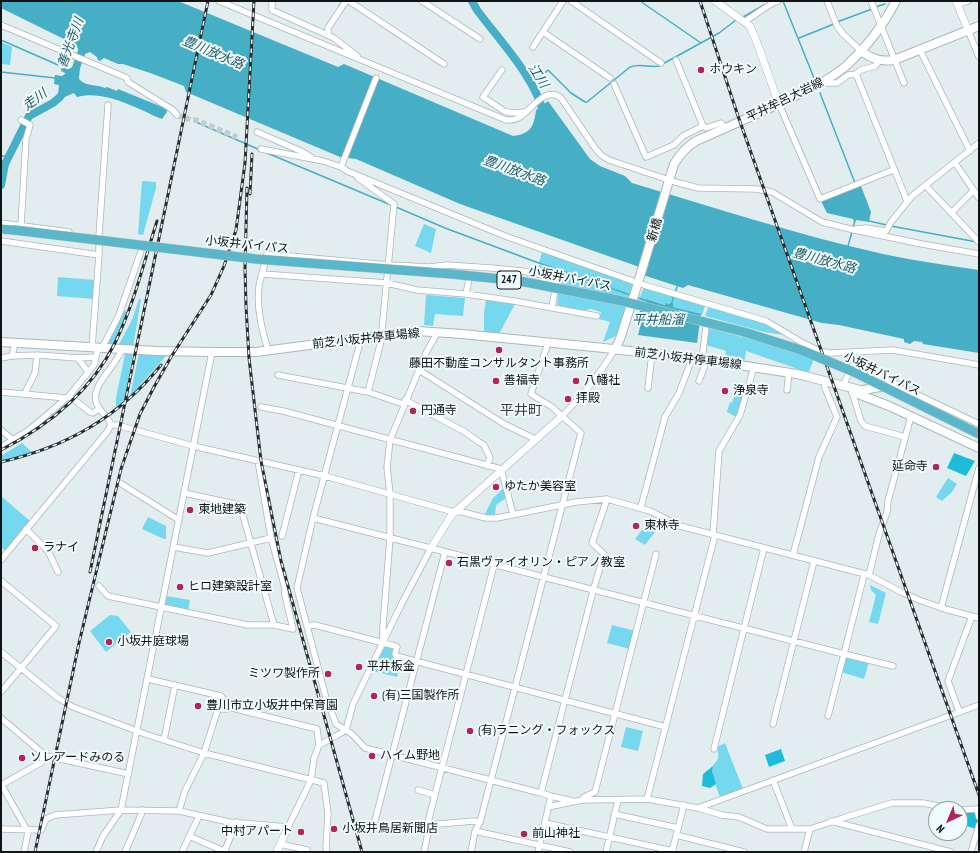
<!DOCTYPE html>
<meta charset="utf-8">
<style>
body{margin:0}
#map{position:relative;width:980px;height:853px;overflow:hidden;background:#e2edf0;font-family:"PT Sans Narrow",sans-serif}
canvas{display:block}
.frame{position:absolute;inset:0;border:2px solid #111415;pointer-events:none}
.north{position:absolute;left:928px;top:801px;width:40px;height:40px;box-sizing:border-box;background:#effbfd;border:1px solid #969fa0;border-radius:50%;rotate:224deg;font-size:11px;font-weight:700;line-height:16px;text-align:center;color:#111415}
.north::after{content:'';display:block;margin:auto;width:14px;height:18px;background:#b32458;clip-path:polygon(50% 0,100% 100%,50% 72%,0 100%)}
</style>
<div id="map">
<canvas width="980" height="853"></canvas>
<div class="frame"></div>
<div class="north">N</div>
</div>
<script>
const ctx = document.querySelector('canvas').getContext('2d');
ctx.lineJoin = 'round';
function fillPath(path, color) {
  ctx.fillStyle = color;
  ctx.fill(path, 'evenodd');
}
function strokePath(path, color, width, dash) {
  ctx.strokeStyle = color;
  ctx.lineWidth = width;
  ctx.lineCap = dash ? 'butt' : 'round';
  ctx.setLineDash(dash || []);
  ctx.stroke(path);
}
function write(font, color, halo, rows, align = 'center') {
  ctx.font = font + ' "PT Sans Narrow","Noto Sans JP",sans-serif';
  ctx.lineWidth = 4;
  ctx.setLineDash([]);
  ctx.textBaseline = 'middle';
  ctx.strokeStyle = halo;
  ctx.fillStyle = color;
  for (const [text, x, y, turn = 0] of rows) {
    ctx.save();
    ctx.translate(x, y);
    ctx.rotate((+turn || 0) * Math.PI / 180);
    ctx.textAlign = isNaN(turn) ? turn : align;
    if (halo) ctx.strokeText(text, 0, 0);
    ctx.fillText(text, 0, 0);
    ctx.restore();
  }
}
const green = new Path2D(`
 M1 42 12 47 10 65 1 64Z
 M142 181 156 182V188L143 235 138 234Z
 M424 224 436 229 431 253 415 246Z
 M542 252 634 284 616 336 603 342 610 322 599 319 601 312 591 309 582 311 557 305 560 274 538 269 539 265 619 292 625 294V293L539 263Z
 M58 277 95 280 94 299 57 296Z
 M644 287 705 306 702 315 673 307V303L671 302 666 305 648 299 646 304 638 302Z
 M426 295 465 298 463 316 435 314 433 326 424 325Z
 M139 299H141L133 348 118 346 132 320Z
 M486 300 515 304 498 336 484 335V313Z
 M709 306 769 324 802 345 784 335 764 332 705 316Z
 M123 310 129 313 113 345H106Z
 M709 328 758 341 814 359 808 374 798 371V369L746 351 744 363 725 360 726 351 706 345Z
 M127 353H133L124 401 116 407V398L125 354Z
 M139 353 166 354 167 355 130 396Z
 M736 391 744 395 736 417 727 412 730 402 732 403Z
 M22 443 32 452 1 462V456Z
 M948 478 957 484 952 492 942 501 936 497Z
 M505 487 506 498 496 505 495 516H484L493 498Z
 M1 496 30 521 5 551 1 547Z
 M148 517 166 526V539H164L142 529Z
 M646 525 655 532 645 545 635 539Z
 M870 585 886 593 878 624 869 622 876 595 871 590Z
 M166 596 190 600 188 611 164 606Z
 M110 615 118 616 131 632 106 652 90 631Z
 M612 625 635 631 630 649 607 643Z
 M386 644 394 646V655L402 659 397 677 373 671Z
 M845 655 869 662 864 679 841 672Z
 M626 727 643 731 638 751 621 747Z
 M725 743 743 789 720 798C718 790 712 777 712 770 712 760 722 765 717 747Z`);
const forest = new Path2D(`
 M954 453 975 461 966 476 947 468Z
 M781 749 785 761 769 767 765 755Z
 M713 766 712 771 716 784 710 788 702 786 703 774Z
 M962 811 976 812 979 821 976 829 960 824Z`);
const water = new Path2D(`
 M1 1H178L338 67 344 64 513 136C531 134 534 126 536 110L548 101 590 159 600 166 625 176 632 183C716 208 798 235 883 254 915 261 947 265 979 270V353L923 344 922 342 914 341 910 344 904 342V339L839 325 822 323 688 285 683 288 643 275 645 269 460 204 356 159 340 157 186 92 184 86 153 74 123 64H118L104 58 100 61 98 60 97 57 90 52 85 54 80 52 76 45 1 8Z
 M76 65 80 66 79 79C86 87 96 84 105 88L107 87 117 91 118 89 167 109V112L162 119C138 109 104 89 77 97L74 93 60 99 58 97 59 85 54 84 55 75 62 76 65 74V73L61 71 62 66 69 69Z
 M861 186 871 212 869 222 856 220 854 222 853 219 827 213 821 201Z
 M647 299 665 305 666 303 669 304 671 302 673 303V307L701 314 697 343 638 335 640 327 638 322 640 311H643Z`);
const stream = new Path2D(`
 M640 1 701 43
 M783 1 814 78
 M339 6 343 1
 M875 7 885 4
 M743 17 764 5
 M837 22 872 9
 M799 38 834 24
 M1 40 58 65
 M518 64 539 78 548 70 571 93 585 102H587L630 67C640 63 649 68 659 66L719 33 736 20
 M1 72 55 78
 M820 93 855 183
 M196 122 260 150
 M267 153 391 205
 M1 156H9
 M396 207 445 228 536 262 630 295
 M869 221 887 225
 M891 226 977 242
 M853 227 855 221
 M848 246 852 232
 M636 297 647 301
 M672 302 677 287`);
const river = new Path2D(`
 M472 1 477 10C499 40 537 79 544 116
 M73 76 85 43
 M1 185 5 164 29 116 53 103 60 97 65 89`);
const minorTunnel = new Path2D(`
 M177 115 191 120H196L237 137`);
const minor = new Path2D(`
 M219 1 506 120C510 120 515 120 518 118 531 111 545 85 561 98L595 148 601 155 609 160 675 182 698 188 756 189 772 192 822 222 854 230 922 244 979 254
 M272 1V10L334 38 357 56
 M349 1 444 64
 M422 1 480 39
 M571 1 661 63
 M827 1 837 26 843 34 861 51
 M871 1 904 83
 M957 5 968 1
 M744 22 771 4 778 1
 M1 25 127 78 128 82 173 110 177 115
 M968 30 979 57
 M543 32 610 78
 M328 35V28L346 1
 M533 47 563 1
 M920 50 970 151
 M676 60 703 126 706 128 721 123 725 128
 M502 70 483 97 504 111 511 113 526 112
 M856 74 907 201
 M822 83H837L848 75 856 74 861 70 875 66 879 61
 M614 84 646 157 674 145 683 136 703 126
 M779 104 820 199 893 170
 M257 132 303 152 311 157
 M261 149 323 161 341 167 349 172
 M955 163 979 198
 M341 167 376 78
 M347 171 505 236 644 285 766 321 803 343 819 351 830 353 893 350 979 365
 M358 178 394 204 381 341 368 392
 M926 186 978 241
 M951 213 973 191
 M1 223 69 232
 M21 226 26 139 30 125 21 120
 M856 229 866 228 886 231 891 222 912 196 979 143
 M1 241 99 255
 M262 274C254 296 261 328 268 350
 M466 294 469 279
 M552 308 557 278 522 271 491 268 447 265 429 267 389 265 267 254 262 274 387 283 417 290 466 294 514 301 597 316
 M361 339 313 518 297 588 326 698 336 724 352 734 365 748 541 793
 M92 347 99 255V236L108 105
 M102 348 119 315 141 251
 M12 356 37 355 78 358 95 357
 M1 358 12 356 15 343
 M78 358 88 372
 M702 360 706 327
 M419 370 504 424 535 439
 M278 375 368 392 403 404
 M699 381 707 360
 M843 386 852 366 854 364 898 385
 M648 388 652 354
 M787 390 789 372
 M907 390 979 424
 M1 392 67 398
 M852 392 861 421 865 426 905 437
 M25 393 35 373 37 355
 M69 396 90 412 93 413 99 409
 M405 400 465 432 479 442 484 445 490 458 487 466
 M261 407 283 411 501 469 513 514
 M562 416C583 396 600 374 615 349
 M111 425H117L193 446 325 476 450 511 462 512 486 518H497L576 502 607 499 650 511 680 526 869 575 901 592 919 600 945 609 979 618
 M111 425C108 416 98 411 96 401 92 384 117 365 122 349
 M1 430 13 440
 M1 447 29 430 69 396 94 365 98 348
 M120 483 179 520
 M184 493 240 505 274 625
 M641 507 665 417 679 393 692 359
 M313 518 844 654 828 716
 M26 529 48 551 58 572
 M713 535 719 451 740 415 754 367
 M282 536 299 470
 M173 547 208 553 271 538
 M445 552 373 828 383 829 473 821 480 822
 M793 555 819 457 837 417 825 388 824 381
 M1 560 107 432 111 425
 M864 575 844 654 893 666
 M869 575 879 534 887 512 888 501 911 416
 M1 581 56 626 1 692
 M99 586 108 596 248 625H274L293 629 285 595V588L271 538 258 461
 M941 608 979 468
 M307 626 315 625 395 646 397 647 395 654 396 656 666 727
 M383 642V626L390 538V494L387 467 390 440 426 353 437 333
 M1 652 58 698 73 707 145 734 204 753 324 783 328 814 326 847 327 852
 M959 711 948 681 972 616
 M1 718 46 756 129 774
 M773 724 814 561
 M164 740 175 685
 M319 745 336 736 346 730 353 704 402 603 431 548
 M714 749 764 548
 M773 780 792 829
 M1 784 28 832 24 852
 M1 785 42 762 44 755
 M418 790 435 795
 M551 796 572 801
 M647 799 715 535
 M582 800 584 797 595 792 656 554
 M548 807 582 800 647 799 698 808 722 815 739 817 767 829H810L843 818 892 803H923L952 809
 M698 808 979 705
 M977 809 979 817
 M960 810 979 809
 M179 811 185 791 204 753 218 709H227L228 707
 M614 814 678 828
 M831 821 951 852
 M545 823 673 851
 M1 829 41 830 46 819 55 815 121 810 179 811 229 822 288 827 311 780 314 758 319 745 317 729 228 707V704L221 696 148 679
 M475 831 570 852
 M676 835 744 852
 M189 836 226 852
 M280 844 307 850 306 852
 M96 852 103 836 121 810 212 352
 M125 852 143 810
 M182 852 199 816
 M224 852 237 822
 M424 852 429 828 428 822 494 565
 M471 852 475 831 480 822 491 780 581 433 552 407 531 394 548 343
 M538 852 551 796 541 793 593 591 604 554 592 543 607 499
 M606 852 618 800
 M672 852 684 805
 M804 852 810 829
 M971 852 979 825`);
const tertiary = new Path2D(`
 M715 1 750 26 756 40 779 104
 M956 1 968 30
 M431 548 451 516 456 511 562 416
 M277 852 288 827`);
const secondary = new Path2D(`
 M861 51C872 59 881 62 894 60L979 26
 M1 342 157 351 212 352H256L417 331 462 334 604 348 707 360 797 374 860 390C871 390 884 384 894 387 899 388 904 392 909 394
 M615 349 620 339 638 283 674 164C680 154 686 147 696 141 727 127 759 114 791 98 810 89 829 80 846 66 867 47 883 26 896 1
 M853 392 889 406 979 448`);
const trunk = new Path2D(`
 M1 229 14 230`);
const rail = new Path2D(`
 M700 1 738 116 979 795
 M247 188 245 269 246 306 249 358 261 461 281 561 362 852
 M250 194 252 154
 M1 450C48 426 91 391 115 343 134 304 144 262 157 221
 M1 462C66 447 118 418 161 365
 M90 572 208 1
 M35 852 79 643 121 469 140 414 154 387 171 357 211 295 224 266 236 230 245 163 254 1`);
const trunkBridge = new Path2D(`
 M14 230 256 259 452 274 520 281 622 301 744 332 801 350 854 372 979 434`);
const markers = [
 [701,70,4,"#b32458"],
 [499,350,4,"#b32458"],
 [496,381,4,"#b32458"],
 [576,381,4,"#b32458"],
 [725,391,4,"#b32458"],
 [568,399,4,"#b32458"],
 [413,411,4,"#b32458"],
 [936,467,4,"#b32458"],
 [496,487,4,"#b32458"],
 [190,510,4,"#b32458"],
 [636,526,4,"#b32458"],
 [35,548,4,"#b32458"],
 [449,563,4,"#b32458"],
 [180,587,4,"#b32458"],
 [109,642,4,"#b32458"],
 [359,667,4,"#b32458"],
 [328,674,4,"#b32458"],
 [374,696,4,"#b32458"],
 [198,706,4,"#b32458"],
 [470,731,4,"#b32458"],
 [372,756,4,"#b32458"],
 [22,758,4,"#b32458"],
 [334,829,4,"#b32458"],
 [301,832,4,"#b32458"],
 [524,834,4,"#b32458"]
];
const shields = [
 [509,280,24]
];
const shieldNames = [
 ["247",509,280]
];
const poiNames = [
 ["ホウキン",709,70],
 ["藤田不動産コンサルタント事務所",499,364,"center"],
 ["善福寺",504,381],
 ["八幡社",584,381],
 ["浄泉寺",733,391],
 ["拝殿",576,399],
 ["円通寺",421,411],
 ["延命寺",928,467,"right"],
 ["ゆたか美容室",504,487],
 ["東地建築",198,510],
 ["東林寺",644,526],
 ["ラナイ",43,548],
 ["石黒ヴァイオリン・ピアノ教室",457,563],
 ["ヒロ建築設計室",188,587],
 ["小坂井庭球場",117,642],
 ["平井板金",367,667],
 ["ミツワ製作所",320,674,"right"],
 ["(有)三国製作所",382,696],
 ["豊川市立小坂井中保育園",206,706],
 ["(有)ラニング・フォックス",478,731],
 ["ハイム野地",380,756],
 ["ソレアードみのる",30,758],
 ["小坂井鳥居新聞店",342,829],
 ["中村アパート",293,832,"right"],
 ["前山神社",532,834]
];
const streetNames = [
 ["平井牟呂大岩線",785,100,-26],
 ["新橋",655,230,-73],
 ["小坂井バイパス",247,245,6],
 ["小坂井バイパス",570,279,11],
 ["前芝小坂井停車場線",366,339,-6],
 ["前芝小坂井停車場線",688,359,7],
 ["小坂井バイパス",882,374,26]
];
const waterNames = [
 ["善光寺川",71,43,-70],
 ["豊川放水路",213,53,23],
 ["江川",538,76,57],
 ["走川",35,100,-37],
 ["豊川放水路",514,171,20],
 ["豊川放水路",824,261,15],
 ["平井船溜",658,320]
];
const quarterNames = [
 ["平井町",521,411]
];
fillPath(green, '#76d8ef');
fillPath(forest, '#1dbcda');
fillPath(water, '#46aec5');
strokePath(stream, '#46aec5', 1.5);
strokePath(river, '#46aec5', 8);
strokePath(minorTunnel, '#c3cccf', 5.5, [5.5, 3]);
strokePath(minor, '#acb6b9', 7);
strokePath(tertiary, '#acb6b9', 8);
strokePath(secondary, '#acb6b9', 10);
strokePath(trunk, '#c6c7c7', 10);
strokePath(minor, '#fff', 5.5);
strokePath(tertiary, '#fff', 7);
strokePath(secondary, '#fff', 8);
strokePath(trunk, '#5ab7ca', 9);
strokePath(rail, '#2a2e2f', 3);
strokePath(rail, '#effbfd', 1.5, [4.5]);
strokePath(trunkBridge, '#c6c7c7', 10, []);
strokePath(trunkBridge, '#5ab7ca', 9);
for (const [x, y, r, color] of markers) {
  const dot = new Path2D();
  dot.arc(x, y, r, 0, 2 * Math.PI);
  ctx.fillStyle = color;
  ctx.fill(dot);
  strokePath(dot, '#effbfd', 1.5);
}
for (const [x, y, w] of shields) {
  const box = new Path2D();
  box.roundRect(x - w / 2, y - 9, w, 18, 3);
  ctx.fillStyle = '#effbfd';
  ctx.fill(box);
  strokePath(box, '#111415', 1);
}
write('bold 11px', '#111415', null, shieldNames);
write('12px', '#111415', '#effbfd', poiNames, 'left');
write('12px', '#111415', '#effbfd', streetNames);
write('italic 13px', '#225b68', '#effbfd', waterNames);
write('14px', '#363f41', '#effbfd', quarterNames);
</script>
